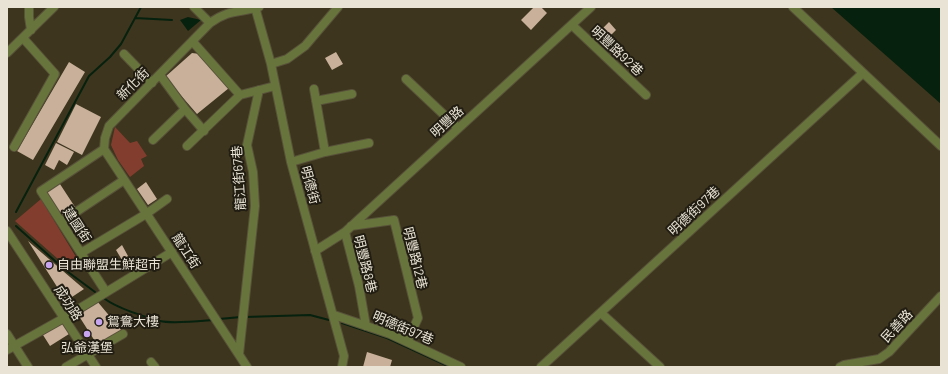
<!DOCTYPE html>
<meta charset="utf-8">
<style>
body{margin:0}
#map{position:relative;width:948px;height:374px;overflow:hidden;background:#3d351d;font-family:Barlow,sans-serif}
canvas{display:block}
.frame{position:absolute;inset:0;border:8px solid #e8e3d4;pointer-events:none}
</style>
<div id="map">
<canvas width="948" height="374"></canvas>
<div class="frame"></div>
</div>
<script>
const ctx = document.querySelector('canvas').getContext('2d');
ctx.lineJoin = 'round';
function fillPath(path, color) {
  ctx.fillStyle = color;
  ctx.fill(path, 'evenodd');
}
function strokePath(path, color, width, dash) {
  ctx.strokeStyle = color;
  ctx.lineWidth = width;
  ctx.lineCap = dash ? 'butt' : 'round';
  ctx.setLineDash(dash || []);
  ctx.stroke(path);
}
function write(font, color, halo, rows, align = 'center') {
  ctx.font = font + ' Barlow,"Noto Sans TC",sans-serif';
  ctx.lineWidth = 4;
  ctx.setLineDash([]);
  ctx.textBaseline = 'middle';
  ctx.strokeStyle = halo;
  ctx.fillStyle = color;
  for (const [text, x, y, turn = 0] of rows) {
    ctx.save();
    ctx.translate(x, y);
    ctx.rotate((+turn || 0) * Math.PI / 180);
    ctx.textAlign = isNaN(turn) ? turn : align;
    if (halo) ctx.strokeText(text, 0, 0);
    ctx.fillText(text, 0, 0);
    ctx.restore();
  }
}
const green = new Path2D(`
 M115 127 130 143 137 141 147 156 141 159 144 166 130 177 118 160 111 145Z
 M41 199 76 257 67 267 15 221Z`);
const water = new Path2D(`
 M831 7H941V104Z
 M188 17 201 20 188 31 180 20Z`);
const stream = new Path2D(`
 M135 18 172 20
 M16 212 89 76 110 57 121 44 141 7
 M16 226 64 269 95 292
 M105 299C117 308 145 317 160 321 172 324 200 321 213 320
 M245 317 310 315 329 320
 M219 319 241 317
 M342 323 387 338 450 367`);
const building = new Path2D(`
 M534 7H541L547 13 531 30 521 20Z
 M609 22 616 30 609 37 602 29Z
 M336 52 343 64 332 70 325 58Z
 M192 53 200 54 229 88 197 114 165 77Z
 M69 62 85 72 33 160 17 151Z
 M76 104 101 117 82 155 57 142Z
 M56 143 74 152 67 165 59 160 54 170 45 165Z
 M58 181 75 207 62 217 44 191Z
 M146 182 157 199 148 205 137 189Z
 M28 241 84 289 66 301Z
 M122 245 128 256 122 260 116 250Z
 M97 301 122 331 98 346 77 313Z
 M62 322 69 334 50 346 43 335Z
 M367 352 392 360 390 367H363Z`);
const minor = new Path2D(`
 M29 7V17L31 30
 M194 7 210 23
 M255 7 271 64 291 162 344 356 342 367
 M793 7 941 146
 M572 25 646 95
 M193 42 240 95
 M7 53 54 7
 M124 54 152 83
 M271 64 287 59 305 46 338 7
 M160 75 185 109 204 131
 M406 79 458 128
 M316 101 352 94
 M153 140 185 109
 M187 146 240 95 275 86
 M14 147 55 74 23 38
 M104 149 247 367
 M104 149 105 138 109 126 210 23C229 9 239 13 259 7
 M104 149 41 191 106 292
 M325 152 369 143
 M291 162 325 152 314 89
 M61 222 124 180
 M351 226 394 220 418 318 407 342
 M7 231 96 367
 M345 232 359 286 366 326
 M315 251 345 232 591 7
 M81 253 146 214 167 199
 M601 313 660 367
 M334 315 390 334 461 367
 M7 334 28 367
 M7 350 64 318 172 252
 M239 354 255 206 253 172 247 145 259 90
 M151 362 155 367
 M66 367 123 334
 M541 367 863 73
 M840 367 844 365 879 359 889 352 941 296`);
const markers = [
 [49,265,4,"#c7a6ef"],
 [99,322,4,"#c7a6ef"],
 [87,334,4,"#c7a6ef"]
];
const streetNames = [
 ["明豐路92巷",617,51,43],
 ["新化街",133,84,-45],
 ["明豐路",447,122,-42],
 ["龍江街67巷",239,178,-94],
 ["明德街",310,185,75],
 ["明德街97巷",694,211,-43],
 ["建國街",77,225,57],
 ["龍江街",186,251,57],
 ["明豐路12巷",415,258,76],
 ["明豐路8巷",365,264,76],
 ["成功路",68,303,57],
 ["民善路",897,326,-47],
 ["明德街97巷",403,328,23]
];
const poiNames = [
 ["自由聯盟生鮮超市",57,265],
 ["鴛鴦大樓",107,322],
 ["弘爺漢堡",87,348,"center"]
];
fillPath(green, '#833d2f');
fillPath(water, '#06210e');
strokePath(stream, '#06210e', 2);
fillPath(building, '#c8b09b');
strokePath(minor, '#58513a', 10);
strokePath(minor, '#67753c', 8);
for (const [x, y, r, color] of markers) {
  const dot = new Path2D();
  dot.arc(x, y, r, 0, 2 * Math.PI);
  ctx.fillStyle = color;
  ctx.fill(dot);
  strokePath(dot, '#211d12', 1.5);
}
write('13px', '#e8e3d4', '#211d12', streetNames);
write('13px', '#e8e3d4', '#211d12', poiNames, 'left');
</script>
